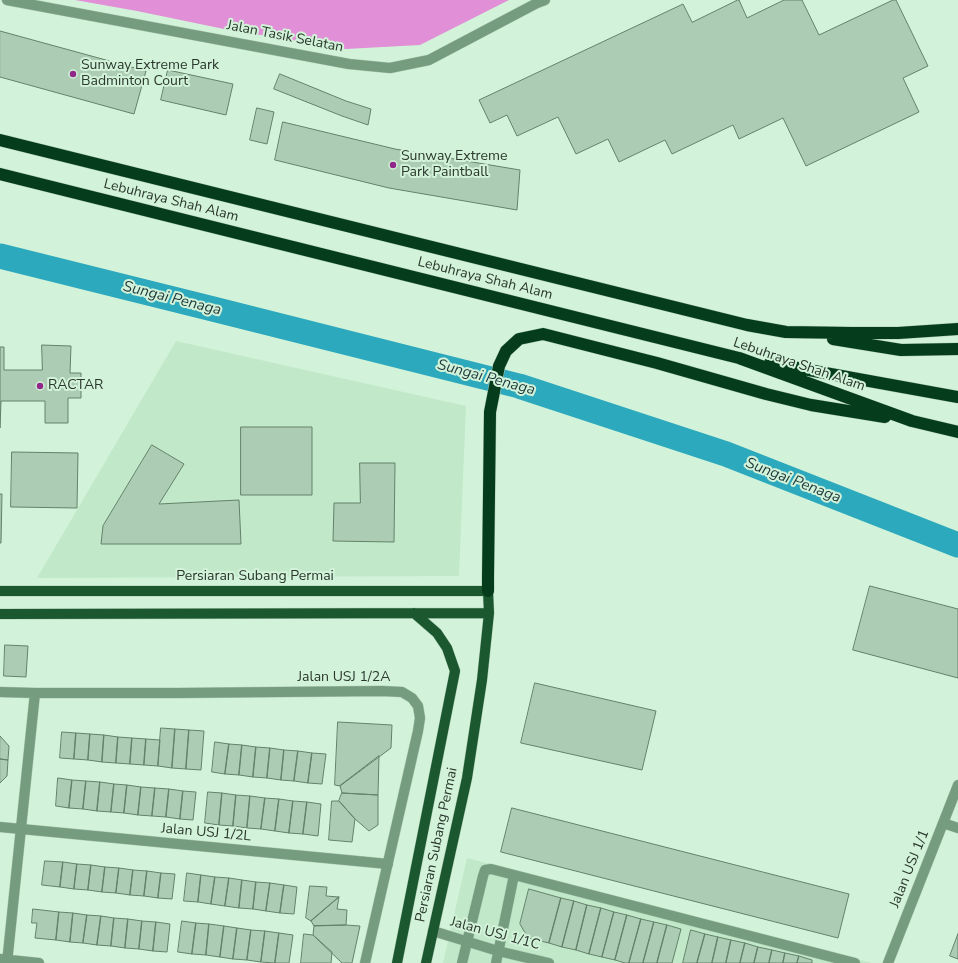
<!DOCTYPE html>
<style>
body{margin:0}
canvas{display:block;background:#d2f3d9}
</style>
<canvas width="958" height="963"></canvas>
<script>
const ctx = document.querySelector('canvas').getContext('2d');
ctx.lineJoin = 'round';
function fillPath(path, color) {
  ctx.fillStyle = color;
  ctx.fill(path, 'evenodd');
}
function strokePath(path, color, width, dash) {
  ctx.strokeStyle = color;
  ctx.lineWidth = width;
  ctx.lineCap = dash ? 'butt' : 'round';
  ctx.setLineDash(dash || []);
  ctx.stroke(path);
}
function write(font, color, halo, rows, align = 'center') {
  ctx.font = font + ' "Nunito Sans",sans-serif';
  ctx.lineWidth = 4;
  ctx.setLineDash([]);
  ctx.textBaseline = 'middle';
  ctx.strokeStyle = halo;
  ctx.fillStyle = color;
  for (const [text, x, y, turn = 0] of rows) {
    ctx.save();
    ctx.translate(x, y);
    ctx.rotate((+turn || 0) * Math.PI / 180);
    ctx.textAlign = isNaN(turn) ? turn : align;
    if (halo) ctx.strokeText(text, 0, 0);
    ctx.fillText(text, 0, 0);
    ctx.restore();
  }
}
const built = new Path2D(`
 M176 341 466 406 459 576 37 578Z
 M467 858 872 963H443Z`);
const forest = new Path2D(`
 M75 0H509L420 45 346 49 224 29 137 11Z`);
const river = new Path2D(`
 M0 256 213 309 519 386 726 454 958 545`);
const building = new Path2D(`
 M738 0H739L747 18 784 0H802L819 35 893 0H896L928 66 903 78 919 112 806 166 783 118 739 139 733 125 672 154 665 140 619 162 608 139 576 154 558 117 517 136 507 115 490 123 479 100 683 4 692 22Z
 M0 31 146 71 134 114 0 77Z
 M168 70 233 84 226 115 161 100Z
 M280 74 346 101 371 109 368 125 342 116 274 89Z
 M257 108 274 112 267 144 250 140Z
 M283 122 395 149 520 170 517 210 389 188 275 160Z
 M42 345 71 346 70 373H81V398H68V423H45V401H1L0 428V347H4V370H42Z
 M241 427H312V495H241Z
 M152 445 184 464 159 504 239 500 241 544H101L103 526Z
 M12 452 78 453 77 508 11 507Z
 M360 463H395L394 542 333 541 334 503H360Z
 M0 494H2L1 543H0Z
 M870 586 958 609V678L853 650Z
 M5 645 28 646 26 677 4 676Z
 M535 683 656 711 642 770 521 743Z
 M338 722 392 725 391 748 340 786 335 785Z
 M161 728 175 729 172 768 158 766Z
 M175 729 189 730 186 769 172 768Z
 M189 730 204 731 201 770 186 769Z
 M62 732 76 733 74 759 60 758Z
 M76 733 90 734 88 760 74 759Z
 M90 734 104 735 102 762 88 760Z
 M104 735 118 737 116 763 102 762Z
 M0 736 9 746 8 760 0 759Z
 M118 737 132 738 130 764 116 763Z
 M132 738 146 739 144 765 130 764Z
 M146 739 160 740 158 766 144 765Z
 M215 742 229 744 225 774 212 772Z
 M229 744 242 745 239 775 225 774Z
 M242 745 256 747 253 777 239 775Z
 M256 747 270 748 267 778 253 777Z
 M270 748 284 750 281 780 267 778Z
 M284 750 298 751 294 781 281 780Z
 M298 751 312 753 308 783 294 781Z
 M312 753 326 754 322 784 308 783Z
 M379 756 378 795 342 793 340 786Z
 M0 759 8 760 7 776 0 783Z
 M58 778 72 780 69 808 56 806Z
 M72 780 86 781 83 809 69 808Z
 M86 781 100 782 97 811 83 809Z
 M100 782 114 784 111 812 97 811Z
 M114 784 127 785 124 813 111 812Z
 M127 785 141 787 138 815 124 813Z
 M141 787 155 788 152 816 138 815Z
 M155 788 169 789 166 817 152 816Z
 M169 789 183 791 180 819 166 817Z
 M183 791 196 792 193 820 180 819Z
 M208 792 222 793 219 825 205 823Z
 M222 793 236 795 233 826 219 825Z
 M342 793 378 795V825L369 831 355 819 339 801Z
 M236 795 250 796 247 828 233 826Z
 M250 796 265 798 261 829 247 828Z
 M265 798 279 799 275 831 261 829Z
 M279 799 293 801 289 833 275 831Z
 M293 801 307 802 303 834 289 833Z
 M332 801H339L355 819 352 842 329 840Z
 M307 802 321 804 318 836 303 834Z
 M512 808 849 894 838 938 501 852Z
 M45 861 63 862 60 887 42 885Z
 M63 862 77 864 74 889 60 887Z
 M77 864 91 865 88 890 74 889Z
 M91 865 105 867 102 892 88 890Z
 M105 867 119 868 116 893 102 892Z
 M119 868 133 870 130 895 116 893Z
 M133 870 147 871 144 896 130 895Z
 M147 871 161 873 158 898 144 896Z
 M161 873 175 874 172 899 158 898Z
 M187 873 201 875 198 902 184 901Z
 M201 875 215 877 211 904 198 902Z
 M215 877 229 878 225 906 211 904Z
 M229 878 242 880 239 908 225 906Z
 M242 880 256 882 253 909 239 908Z
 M256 882 270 883 266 911 253 909Z
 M270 883 284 885 280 913 266 911Z
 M284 885 297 887 294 914 280 913Z
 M310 886 327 887 326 896 339 897 311 921 306 918Z
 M529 889 561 898 549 943 528 938 520 924Z
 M339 897 337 909 347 910 346 925 314 926 311 921Z
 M561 898 574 901 562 947 549 943Z
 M574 901 587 905 576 950 562 947Z
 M587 905 601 908 589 954 576 950Z
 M601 908 614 912 602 957 589 954Z
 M33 909 59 912 56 940 35 938 37 923H32Z
 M59 912 73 913 70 942 56 940Z
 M614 912 627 915 615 960 602 957Z
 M73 913 87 915 83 943 70 942Z
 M87 915 101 916 97 945 83 943Z
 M627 915 641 919 629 963H625L615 960Z
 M101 916 114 918 111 946 97 945Z
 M114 918 128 919 125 948 111 946Z
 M128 919 142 921 139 949 125 948Z
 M641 919 654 922 643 963H629Z
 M142 921 156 922 153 951 139 949Z
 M182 921 196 923 192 954 178 952Z
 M156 922 170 924 167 952 153 951Z
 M654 922 667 925 657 963H643Z
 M196 923 209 924 206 955 192 954Z
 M209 924 224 926 220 957 206 955Z
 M346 925 360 926 352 963H342L313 935 314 926Z
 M667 925 681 929 672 963H657Z
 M224 926 237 928 233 959 220 957Z
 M237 928 251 930 247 960 233 959Z
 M251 930 265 931 261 962 247 960Z
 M691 930 705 934 697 963H683Z
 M265 931 279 933 275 963 261 962Z
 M279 933 293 935 289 963H275Z
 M304 934 313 935 332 952 331 963H301Z
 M705 934 718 937 712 963H697Z
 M958 934V959L950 956Z
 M718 937 731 940 726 963H712Z
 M731 940 745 943 740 963H726Z
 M745 943 758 947 754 963H740Z
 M758 947 772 950 769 963H754Z
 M772 950 785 953 783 963H769Z
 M785 953 799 956 797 963H783Z
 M799 956 812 960V963H797Z`);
const minor = new Path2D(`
 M7 0 349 64 390 68 429 60 537 3 545 0
 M0 692 35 693H178L382 691 402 692 412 698 418 706 420 718 418 731 365 963
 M943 823 958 828
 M0 827 388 864
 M433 931 498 951 549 963
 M0 959 39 963
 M7 963 35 693
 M462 963 483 876 485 870 491 869 855 963
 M496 963 514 875
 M888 963 958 785`);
const major = new Path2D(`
 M0 591H488L489 613 482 680 467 778 426 963
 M0 614 489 613
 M397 963 455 671 447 648 437 633 414 613`);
const highway = new Path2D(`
 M0 140 747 325 786 332 852 333H898L958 329
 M0 174 739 358 912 421 958 432
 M833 339 901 350 958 349
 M770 363 958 397
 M488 591V577L490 412 499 366 506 351 519 339 543 334 657 363 766 394 811 405 885 417`);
const markers = [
 [73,74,4,"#92278a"],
 [393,165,4,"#92278a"],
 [40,386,4,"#92278a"]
];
const streetNames = [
 ["Jalan Tasik Selatan",285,37,11],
 ["Lebuhraya Shah Alam",171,201,14],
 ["Lebuhraya Shah Alam",485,279,14],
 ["Lebuhraya Shah Alam",799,365,19],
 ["Persiaran Subang Permai",255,577],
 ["Jalan USJ 1/2A",344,678],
 ["Jalan USJ 1/2L",206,833,5],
 ["Persiaran Subang Permai",437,845,-78],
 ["Jalan USJ 1/1",910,869,-68],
 ["Jalan USJ 1/1C",495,934,15]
];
const poiNames = [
 ["Sunway Extreme Park",81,66],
 ["Badminton Court",81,82],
 ["Sunway Extreme",401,157],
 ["Park Paintball",401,173],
 ["RACTAR",48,386]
];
const waterNames = [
 ["Sungai Penaga",172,299,14],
 ["Sungai Penaga",486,378,15],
 ["Sungai Penaga",793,481,21]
];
fillPath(built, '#c1e9c9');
fillPath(forest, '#e18fd7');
strokePath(river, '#2da9bd', 25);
fillPath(building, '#accdb3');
strokePath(building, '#64826b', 1);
strokePath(minor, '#b0cdb6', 11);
strokePath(major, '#b0cdb6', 11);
strokePath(highway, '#b0cdb6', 13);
strokePath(minor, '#769c7f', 10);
strokePath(major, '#1b5830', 10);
strokePath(highway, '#053d1c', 12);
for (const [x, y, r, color] of markers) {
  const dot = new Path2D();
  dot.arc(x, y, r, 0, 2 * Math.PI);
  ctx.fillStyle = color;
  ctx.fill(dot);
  strokePath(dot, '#d2f3d9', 1.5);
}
write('14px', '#2a372c', '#d2f3d9', streetNames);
write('14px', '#2a372c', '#d2f3d9', poiNames, 'left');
write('italic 15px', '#1f383d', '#d2f3d9', waterNames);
</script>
